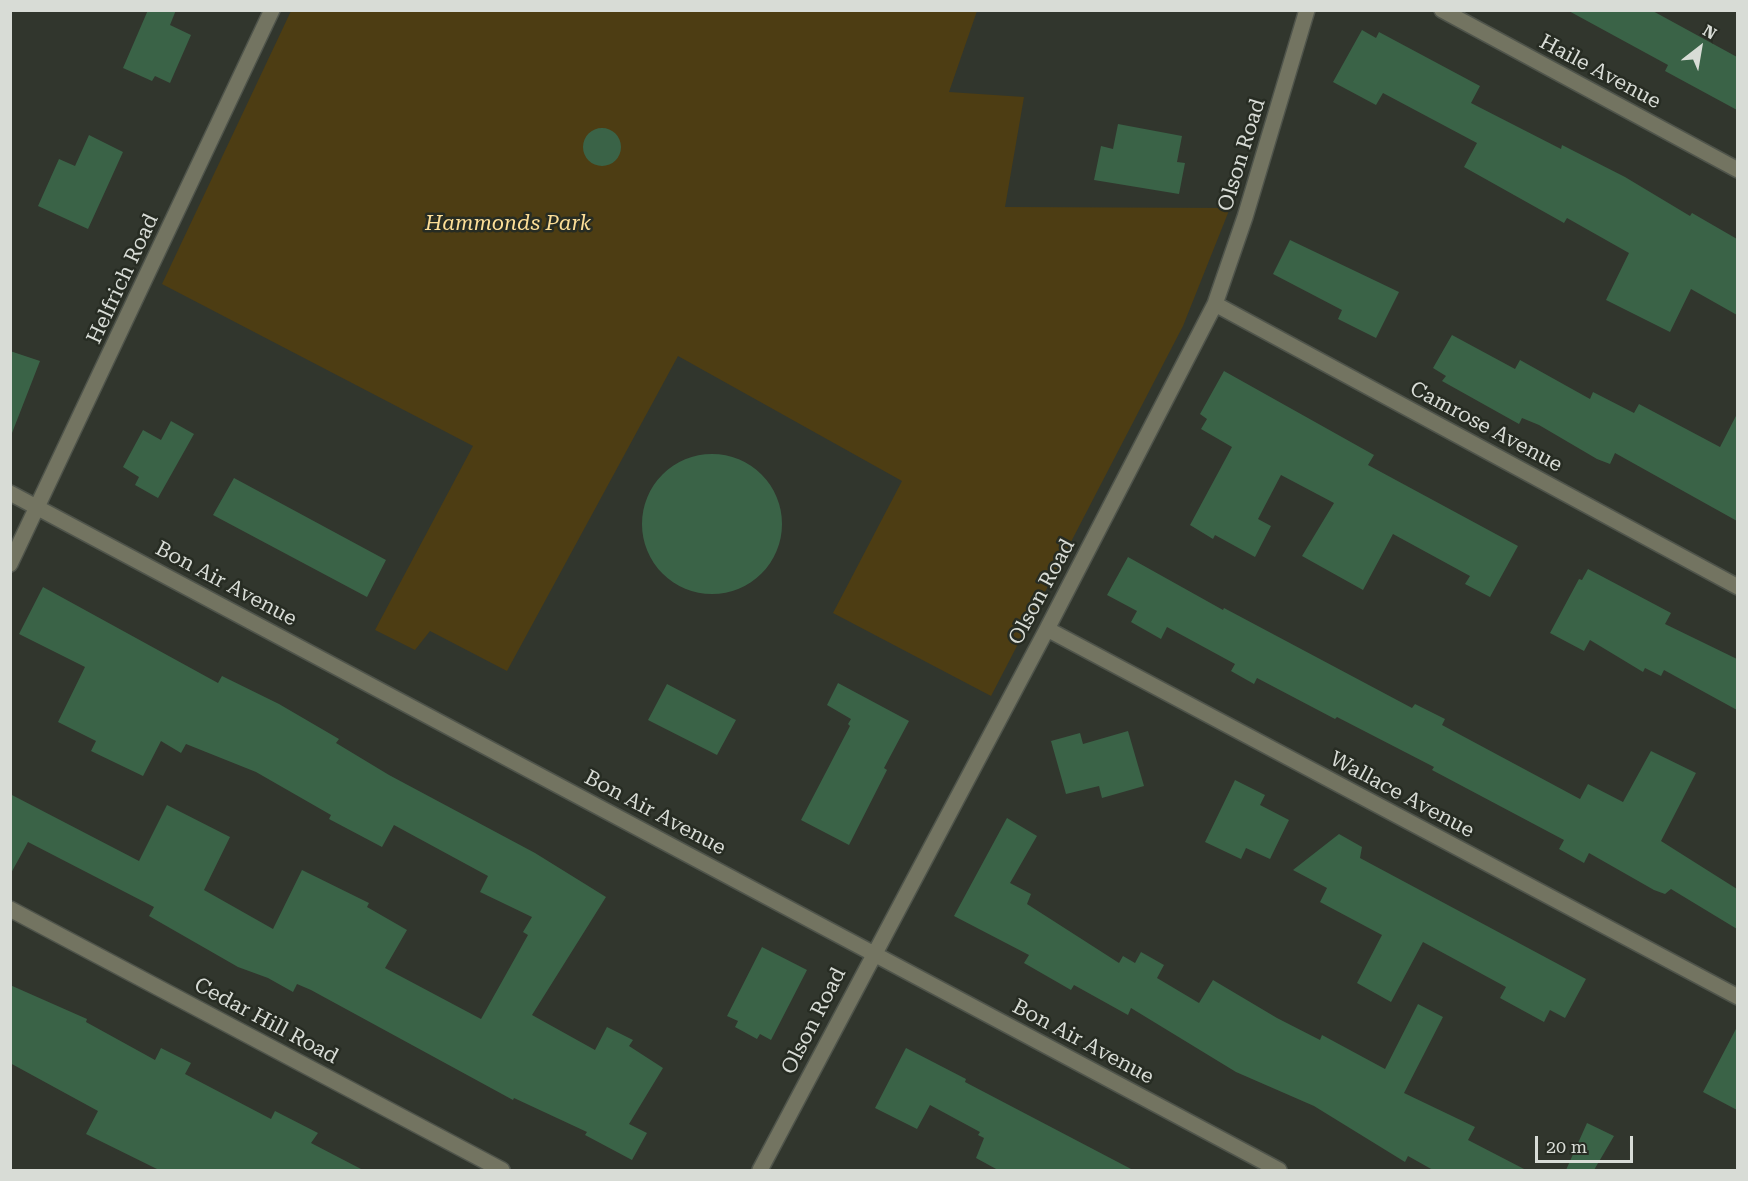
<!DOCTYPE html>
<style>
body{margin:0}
#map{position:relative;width:1748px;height:1181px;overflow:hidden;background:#31362d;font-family:"Roboto Serif",serif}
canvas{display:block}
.frame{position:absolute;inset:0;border:12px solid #d8dcd6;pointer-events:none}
.north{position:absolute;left:1670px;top:18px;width:60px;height:60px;-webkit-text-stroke:4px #272c23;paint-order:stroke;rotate:31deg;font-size:16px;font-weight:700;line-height:24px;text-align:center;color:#d8dcd6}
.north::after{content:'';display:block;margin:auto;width:21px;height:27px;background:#d8dcd6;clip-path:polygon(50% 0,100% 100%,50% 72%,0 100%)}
.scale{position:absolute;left:1535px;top:1136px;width:98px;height:27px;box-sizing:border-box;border:3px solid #d8dcd6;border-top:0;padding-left:8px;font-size:18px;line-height:21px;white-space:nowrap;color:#d8dcd6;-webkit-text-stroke:4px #272c23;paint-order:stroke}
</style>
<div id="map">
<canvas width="1748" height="1181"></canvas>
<div class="frame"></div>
<div class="north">N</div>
<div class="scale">20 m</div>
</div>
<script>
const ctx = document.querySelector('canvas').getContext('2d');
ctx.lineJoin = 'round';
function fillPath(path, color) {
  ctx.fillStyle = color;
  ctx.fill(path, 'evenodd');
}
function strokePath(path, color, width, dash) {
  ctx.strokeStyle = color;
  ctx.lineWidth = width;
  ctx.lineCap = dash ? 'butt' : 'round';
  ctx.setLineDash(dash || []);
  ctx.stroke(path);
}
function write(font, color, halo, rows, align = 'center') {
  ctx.font = font + ' "Roboto Serif",serif';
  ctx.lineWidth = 5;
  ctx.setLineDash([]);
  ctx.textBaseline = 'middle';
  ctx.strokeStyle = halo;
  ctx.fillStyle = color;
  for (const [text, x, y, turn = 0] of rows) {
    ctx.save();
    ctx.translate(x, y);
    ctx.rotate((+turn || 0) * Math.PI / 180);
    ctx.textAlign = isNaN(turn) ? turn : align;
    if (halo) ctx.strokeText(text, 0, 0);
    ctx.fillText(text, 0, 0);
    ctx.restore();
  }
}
const green = new Path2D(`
 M291 11H977L949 92 1024 97 1005 207 1230 208 1183 326 991 696 833 613 902 481 678 356 507 671 430 631 415 650 375 630 473 446 162 284Z`);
const building = new Path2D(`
 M148 10H176L170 25 191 35 170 83 155 76 152 81 123 68Z
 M1567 10H1651L1737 57V110L1665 71 1668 65Z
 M1362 30 1376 38 1379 32 1480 86 1471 103 1561 149 1562 145 1625 177 1690 216 1692 213 1737 239V315L1691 289 1670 332 1606 300 1629 253 1567 218 1564 223 1464 167 1477 143 1383 93 1376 105 1333 82Z
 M1118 124 1182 136 1177 162 1185 163 1179 194 1094 180 1101 146 1113 149Z
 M583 147a19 19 0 1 1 38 0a19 19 0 1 1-38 0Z
 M89 135 123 152 88 229 38 206 59 159 75 166Z
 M1290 240 1399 292 1376 338 1338 319 1342 310 1273 274Z
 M1452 335 1515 369 1520 360 1590 399 1593 392 1634 413 1639 404 1720 447 1737 414V521L1615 453 1610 464 1597 459 1539 425 1522 418 1519 424 1442 381 1446 376 1433 368Z
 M10 351 40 361 12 433 10 432Z
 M1224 371 1374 455 1368 465 1518 546 1490 597 1465 584 1470 576 1393 534 1363 590 1302 556 1334 503 1281 475 1258 519 1271 526 1255 557 1215 535 1213 539 1190 525 1232 447 1201 429 1207 419 1200 414Z
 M171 421 194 434 158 498 135 485 139 477 123 467 143 430 161 440Z
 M642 524a70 70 0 1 1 140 0a70 70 0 1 1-140 0Z
 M234 478 386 560 367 597 213 515Z
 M1128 557 1223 610 1224 608 1412 708 1415 704 1445 719 1442 725 1580 799 1588 784 1623 802 1651 751 1696 773 1661 841 1737 889V929L1671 889 1665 894 1654 890 1589 853 1584 863 1559 849 1564 840 1432 770 1434 767 1337 717 1335 719 1257 678 1254 684 1231 671 1235 664 1167 627 1161 639 1131 622 1137 611 1107 595Z
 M1588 569 1671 613 1665 624 1737 659V710L1664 670 1661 676 1645 668 1643 672 1590 640 1584 651 1550 633 1579 579 1582 580Z
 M43 587 218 683 222 676 279 704 339 739 336 743 389 775 535 853 606 897 532 1015 595 1050 607 1027 633 1040 629 1046 663 1068 629 1124 647 1133 632 1160 585 1135 587 1132 514 1098 513 1100 311 990 297 984 293 992 268 978 238 967 149 916 154 907 28 842 10 875V794L139 861 167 805 230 837 204 890 273 929 302 870 369 903 367 907 407 930 385 968 481 1019 528 935 523 932 532 917 480 892 488 876 394 825 382 847 329 819 331 815 256 772 186 744 181 753 161 741 143 776 91 751 96 741 58 722 85 667 19 634Z
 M838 683 909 721 884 768 887 770 849 845 801 820 850 726 848 724 851 719 827 705Z
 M667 684 736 720 717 755 648 720Z
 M1128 731 1144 786 1102 798 1099 786 1066 794 1051 741 1080 733 1083 744Z
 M1235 780 1265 795 1260 805 1289 820 1270 859 1246 848 1241 859 1205 842Z
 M1007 818 1037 836 1010 883 1031 894 1027 904 1119 963 1123 956 1135 963 1141 952 1164 965 1157 978 1199 1003 1213 980 1277 1018 1320 1040 1322 1035 1385 1069 1418 1004 1443 1017 1404 1093 1475 1127 1468 1140 1526 1170H1433L1408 1156 1405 1162 1314 1106 1236 1072 1131 1008 1128 1015 1074 985 1071 990 1024 963 1029 955 954 916Z
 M1339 834 1362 847 1360 858 1586 979 1565 1018 1550 1010 1544 1022 1500 998 1506 987 1423 942 1391 1002 1357 983 1382 935 1320 902 1327 888 1293 870Z
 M762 947 807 970 771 1040 760 1034 757 1039 735 1027 738 1021 727 1016Z
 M10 985 87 1019 86 1022 155 1060 161 1048 191 1063 185 1074 271 1119 275 1111 318 1133 311 1143 363 1170H159L86 1134 98 1111 10 1063Z
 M1737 1027V1110L1703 1092Z
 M906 1048 966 1079 965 1082 1133 1170H998L976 1158 984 1138 978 1135 980 1132 930 1105 917 1129 875 1108Z
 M1587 1123 1614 1136 1594 1170H1566Z`);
const minor = new Path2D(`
 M1442 10 1738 170
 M1215 304 1738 587
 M10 493 1279 1170
 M10 564 272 10
 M1047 629 1738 997
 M10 909 502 1170
 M760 1170 1047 629 1215 304 1245 217 1307 10`);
const streetNames = [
 ["Haile Avenue",1600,72,28],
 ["Olson Road",1242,155,-73],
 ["Helfrich Road",123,279,-65],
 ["Camrose Avenue",1486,427,28],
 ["Bon Air Avenue",226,584,28],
 ["Olson Road",1042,592,-62],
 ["Wallace Avenue",1402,795,28],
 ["Bon Air Avenue",655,813,28],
 ["Cedar Hill Road",266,1021,28],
 ["Olson Road",814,1021,-63],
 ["Bon Air Avenue",1083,1042,28]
];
const parkNames = [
 ["Hammonds Park",508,224]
];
fillPath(green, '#4d3d13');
fillPath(building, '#3a6347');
strokePath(minor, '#4f544b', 18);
strokePath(minor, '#737461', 15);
write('21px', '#d8dcd6', '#272c23', streetNames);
write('italic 21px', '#fcde97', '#272c23', parkNames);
</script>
